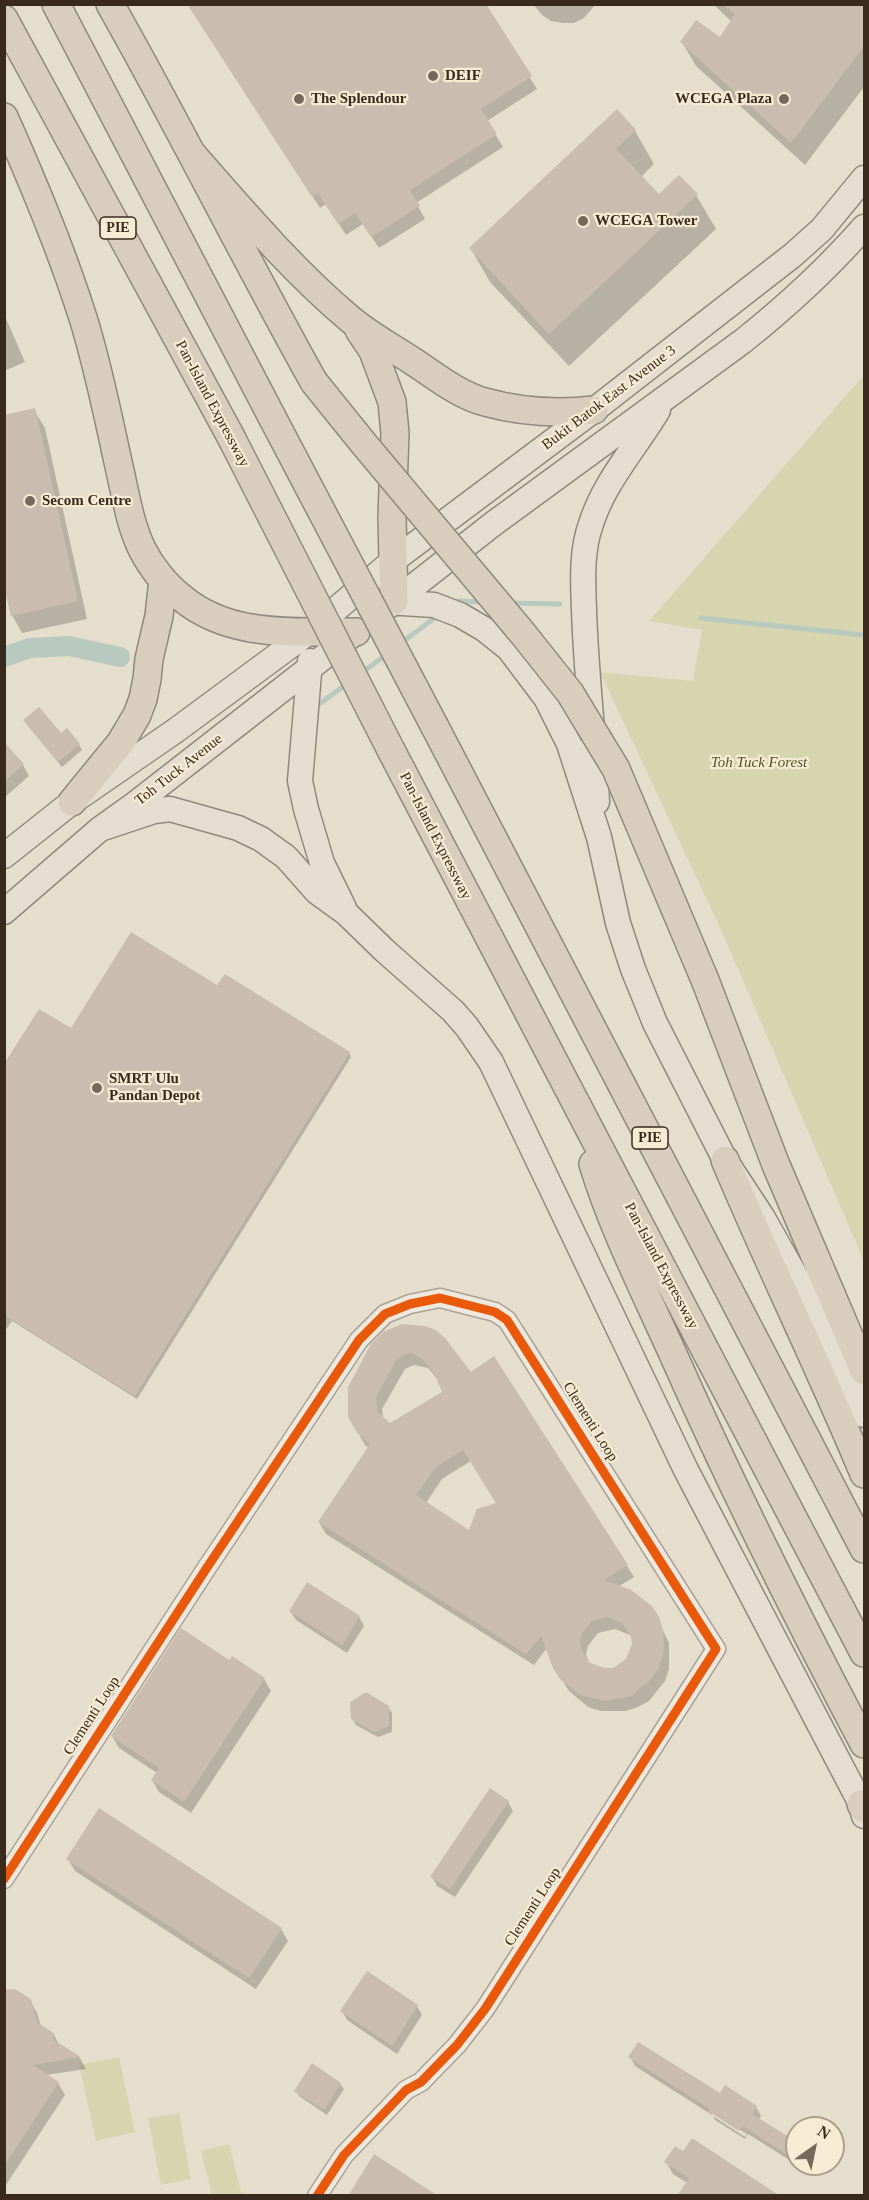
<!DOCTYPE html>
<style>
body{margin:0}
#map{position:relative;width:869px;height:2200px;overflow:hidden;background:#e5decd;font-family:Georgia,serif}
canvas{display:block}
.frame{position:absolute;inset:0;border:6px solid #3a2a1e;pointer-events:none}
.north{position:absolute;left:785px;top:2116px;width:60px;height:60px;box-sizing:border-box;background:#f6ebd3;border:2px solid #ab9e8b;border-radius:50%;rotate:33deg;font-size:16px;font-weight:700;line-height:24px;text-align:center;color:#3a2a1e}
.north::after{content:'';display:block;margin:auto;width:21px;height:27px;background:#76695b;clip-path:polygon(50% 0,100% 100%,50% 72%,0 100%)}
</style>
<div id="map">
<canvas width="869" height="2200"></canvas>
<div class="frame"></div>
<div class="north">N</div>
</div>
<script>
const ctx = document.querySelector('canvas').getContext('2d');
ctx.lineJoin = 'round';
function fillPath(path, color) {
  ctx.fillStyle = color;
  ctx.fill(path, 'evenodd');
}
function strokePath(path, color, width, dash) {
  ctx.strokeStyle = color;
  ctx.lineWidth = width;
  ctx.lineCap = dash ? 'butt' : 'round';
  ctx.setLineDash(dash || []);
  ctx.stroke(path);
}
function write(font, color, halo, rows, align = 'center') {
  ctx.font = font + ' Georgia,serif';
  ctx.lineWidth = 4.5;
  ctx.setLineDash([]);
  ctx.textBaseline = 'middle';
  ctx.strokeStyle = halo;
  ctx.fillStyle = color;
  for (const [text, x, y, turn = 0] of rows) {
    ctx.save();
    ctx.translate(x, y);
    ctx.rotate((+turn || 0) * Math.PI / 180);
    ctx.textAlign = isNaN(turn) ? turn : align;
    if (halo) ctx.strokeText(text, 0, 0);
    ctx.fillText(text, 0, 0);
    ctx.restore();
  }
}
const green = new Path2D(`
 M864 375V1261L722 932 600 672 693 681 702 630 649 621Z
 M119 2057 135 2132 96 2141 79 2065Z
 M179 2113 191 2179 161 2185 148 2118Z
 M229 2144 242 2195H212L201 2151Z`);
const shadow = new Path2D(`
 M188 4H484L537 89 487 121 503 147 416 203 425 219 379 248 363 224 346 235 326 204 320 208Z
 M533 4H596L584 18 574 23H563L551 21 542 15Z
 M713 4H864V87L805 165 696 66 682 42 720 39 732 22Z
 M617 112 635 131 654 164 641 177 658 196 696 195 716 229 569 366 490 282 471 249Z
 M4 314 25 362 4 371Z
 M34 410 45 428 87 619 22 633 12 615Z
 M28 726 60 735 79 745 82 750 62 767Z
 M4 744 23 765 29 776 4 798Z
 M225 976 349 1053 351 1057 137 1399 12 1321 4 1332V1067L71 1030 218 988Z
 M413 1325 627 1566 634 1577 618 1587 657 1618 669 1643V1669L665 1681 649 1701 638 1707 626 1711H601L588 1707 569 1691 554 1667 547 1648 534 1665 326 1534 319 1522 369 1448 365 1445 349 1417ZM414 1365 428 1368 439 1381 443 1393 390 1424 383 1418 382 1409 405 1369ZM471 1461 498 1504 470 1532 426 1503 442 1479ZM615 1629 630 1635 632 1638 633 1644 627 1660 613 1669 604 1670 589 1664 586 1654 588 1646 598 1633Z
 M290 1611 359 1617 364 1626 347 1653 296 1620Z
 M230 1662 264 1679 271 1691 191 1813 159 1792 152 1780 157 1773 119 1748 112 1736Z
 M388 1707 392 1713V1732L378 1737 356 1725 352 1718Z
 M508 1802 513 1811 455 1897 437 1886 432 1877Z
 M68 1859 281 1929 288 1941 256 1989 75 1871Z
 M367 1973 417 2006 422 2015 397 2054 347 2020 342 2011Z
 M4 1994 30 2000 37 2013 41 2026 54 2035 60 2046 80 2058 86 2069 46 2075 58 2083 65 2095 4 2188Z
 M630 2057 720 2096 756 2107 761 2116 758 2120 797 2144V2164H816L810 2173 748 2134 745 2139 715 2120 713 2116 745 2137 747 2134 712 2112V2115L635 2066Z
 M340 2084 344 2089 327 2115 299 2096 296 2091Z
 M666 2162 777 2196 687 2183 673 2174Z`);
const stream = new Path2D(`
 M458 601 484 602
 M508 603 560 604
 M701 618 864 635
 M401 643 436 617
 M360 674 387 654
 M315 707 348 683`);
const canal = new Path2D(`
 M4 657 30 648 69 646 120 657`);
const building = new Path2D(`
 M187 4H486L532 76 481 109 497 134 410 190 420 206 371 237 355 213 338 224 318 193 312 197Z
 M723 4H864V46L791 143 680 42 696 20 720 37 735 14Z
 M617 109 636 130 616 149 659 194 679 175 698 194 549 334 469 248Z
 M35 408 78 601 11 616 4 587V415Z
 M39 707 61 733 67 728 80 744 58 762 23 720Z
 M4 742 24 764 4 782Z
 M131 932 217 985 225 974 350 1052 135 1396 4 1315V1064L39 1009 71 1028Z
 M402 1324 425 1326 436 1330 445 1338 471 1372 494 1356 628 1565 604 1580 631 1590 652 1606 659 1617 663 1630 664 1643 663 1656 659 1668 651 1679 631 1696 606 1701 580 1695 560 1679 553 1668 541 1636 526 1654 318 1522 370 1444 357 1433 348 1417V1387L371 1344 383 1332ZM411 1353 423 1359 435 1375 442 1392 390 1423 377 1411 376 1397 396 1360 403 1355ZM463 1450 496 1503 477 1509 469 1530 416 1495 436 1467ZM607 1617 622 1623 631 1636 632 1644 626 1659 613 1668H605L590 1663 581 1649 580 1641 582 1633 592 1621Z
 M307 1582 360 1616 342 1645 289 1611Z
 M181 1628 229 1660 232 1656 265 1678 184 1802 151 1780 159 1768 111 1736Z
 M366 1692 389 1706V1726L374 1732 351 1719 350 1702Z
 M490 1788 509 1801 450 1889 430 1877Z
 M99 1808 282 1928 249 1978 66 1859Z
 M367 1971 418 2005 392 2046 340 2011Z
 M15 1989 31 1999 37 2022 55 2034 52 2039 81 2057 33 2065 59 2082 4 2166V1990Z
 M638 2042 720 2093 725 2085 757 2106 752 2114 797 2142V2161L743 2126 739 2131 708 2111 710 2109 628 2057Z
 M312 2063 341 2083 324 2110 294 2091Z
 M692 2138 780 2196H677L689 2178 664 2162 675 2146 683 2151Z
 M374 2154 438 2196H348Z`);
const minor = new Path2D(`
 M4 1879 206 1569 359 1340 385 1314 410 1304 440 1298 495 1312 507 1320 716 1649 485 2009 457 2045 421 2082 406 2090 344 2155 317 2196`);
const major = new Path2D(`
 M386 602 434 605 460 615 484 629 509 649 546 698 569 744 599 837 618 923 633 969 655 1023 725 1160 763 1218 812 1305 864 1415
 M382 611 493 524 743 341C787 306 827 269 864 227
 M310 661 300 781 306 809 322 863 344 908
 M597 802C594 738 586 674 584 610 583 582 581 551 591 524 604 482 636 447 658 410
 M100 829 154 811 170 809 238 828 261 839 286 857 317 892 346 913 384 950 453 1011 467 1027 491 1062 686 1470 861 1804 864 1816
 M4 856 72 802 175 731 309 632 394 560 594 410 793 255 822 229 864 178
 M4 912 100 829 135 804 352 635`);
const highway = new Path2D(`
 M56 4 272 417
 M110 4C181 129 244 257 314 382
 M4 19 231 437
 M4 117C34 184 62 251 84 321 98 367 108 415 118 462 125 491 129 522 142 549 151 567 166 586 182 598 231 639 297 631 356 632
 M192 154C242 211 292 270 350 319 369 335 393 348 414 362 437 377 459 395 485 402 521 412 558 414 594 410
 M359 330 373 351 392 402 395 433 392 517 394 601
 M435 727 864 1549
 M392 752 864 1653
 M72 802 121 742 137 715 143 699 147 679 149 659 159 616 163 580
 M705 980 776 1165 864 1371
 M725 1160C769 1265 820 1368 864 1474
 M593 1164C613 1229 644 1290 672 1352 731 1485 796 1615 864 1744
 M861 1804 864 1809`);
const highwayBridge = new Path2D(`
 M314 382 364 444 524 635 570 693 616 769 705 980
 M272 417 435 727
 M231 437 392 752`);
const cycleway = new Path2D(`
 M4 1879 206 1569 359 1340 385 1314 410 1304 440 1298 495 1312 507 1320 716 1649 485 2009 457 2045 421 2082 406 2090 344 2155 317 2196`);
const markers = [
 [433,76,6,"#76695b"],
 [299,99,6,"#76695b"],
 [784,99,6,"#76695b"],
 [583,221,6,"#76695b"],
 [30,501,6,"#76695b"],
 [97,1088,6,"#76695b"]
];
const shields = [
 [118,228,36],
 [650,1138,36]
];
const shieldNames = [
 ["PIE",118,228],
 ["PIE",650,1138]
];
const poiNames = [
 ["DEIF",445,76],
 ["The Splendour",311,99],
 ["WCEGA Plaza",772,99,"right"],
 ["WCEGA Tower",595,221],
 ["Secom Centre",42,501],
 ["SMRT Ulu",109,1079],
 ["Pandan Depot",109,1096]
];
const streetNames = [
 ["Bukit Batok East Avenue 3",609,398,-37],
 ["Pan-Island Expressway",212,404,62],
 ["Toh Tuck Avenue",179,770,-38],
 ["Pan-Island Expressway",435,836,63],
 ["Pan-Island Expressway",661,1266,62],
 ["Clementi Loop",590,1422,58],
 ["Clementi Loop",92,1716,-57],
 ["Clementi Loop",533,1907,-57]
];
const parkNames = [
 ["Toh Tuck Forest",759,763]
];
fillPath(green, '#d6d5af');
fillPath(shadow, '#0003');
strokePath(stream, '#b8cabf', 5);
strokePath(canal, '#b8cabf', 20);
fillPath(building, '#cabcae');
strokePath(minor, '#aaa396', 21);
strokePath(major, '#90887d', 27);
strokePath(highway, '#90887d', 30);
strokePath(minor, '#eee8df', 18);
strokePath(major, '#e5ded0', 24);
strokePath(highway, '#d9cebe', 27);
strokePath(highwayBridge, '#90887d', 30, []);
strokePath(highwayBridge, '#d9cebe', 27);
strokePath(cycleway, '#e8590c', 9);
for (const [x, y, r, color] of markers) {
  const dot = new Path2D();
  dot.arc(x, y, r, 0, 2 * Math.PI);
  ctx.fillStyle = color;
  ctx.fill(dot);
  strokePath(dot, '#f6ebd3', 2);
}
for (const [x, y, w] of shields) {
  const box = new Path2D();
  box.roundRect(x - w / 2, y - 11, w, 22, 4.5);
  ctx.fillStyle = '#f6ebd3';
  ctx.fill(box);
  strokePath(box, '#3a2a1e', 1.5);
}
write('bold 14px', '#3a2a1e', null, shieldNames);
write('bold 15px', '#3a2a1e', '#f6ebd3', poiNames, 'left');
write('15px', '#3a2a1e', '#f6ebd3', streetNames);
write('italic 15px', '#4c5724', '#f6ebd3', parkNames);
</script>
